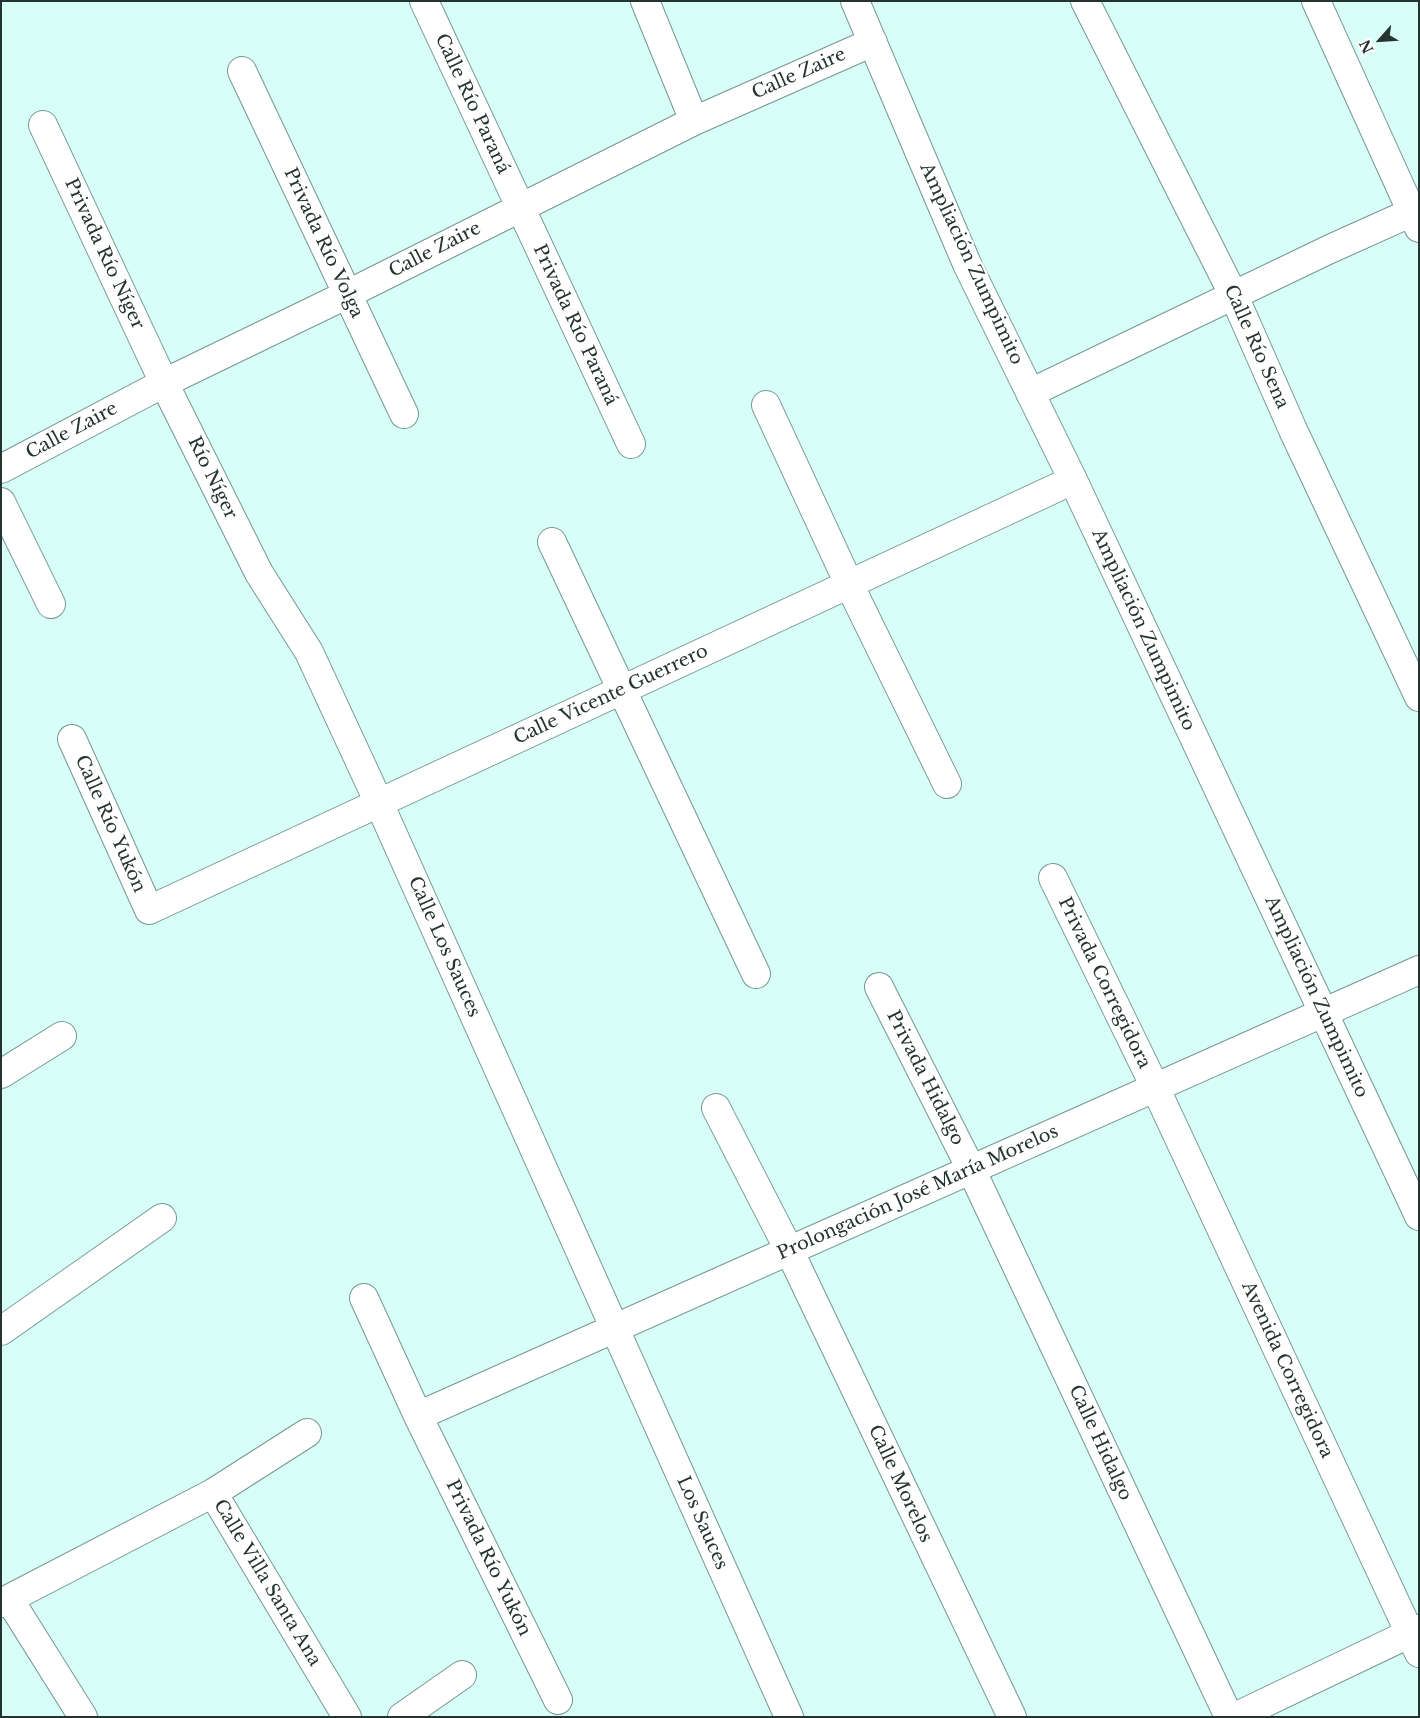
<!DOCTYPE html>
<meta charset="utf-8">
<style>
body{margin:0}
#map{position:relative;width:1420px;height:1718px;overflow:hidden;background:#d8fef8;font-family:"Libre Baskerville",serif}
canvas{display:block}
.frame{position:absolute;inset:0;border:2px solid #253331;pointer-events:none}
.north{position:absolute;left:1355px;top:15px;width:50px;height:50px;-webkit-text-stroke:4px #fff;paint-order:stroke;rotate:244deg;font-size:14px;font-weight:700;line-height:20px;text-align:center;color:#253331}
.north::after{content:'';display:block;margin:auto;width:18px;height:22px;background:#253331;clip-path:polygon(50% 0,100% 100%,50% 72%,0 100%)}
</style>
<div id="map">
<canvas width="1420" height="1718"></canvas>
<div class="frame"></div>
<div class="north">N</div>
</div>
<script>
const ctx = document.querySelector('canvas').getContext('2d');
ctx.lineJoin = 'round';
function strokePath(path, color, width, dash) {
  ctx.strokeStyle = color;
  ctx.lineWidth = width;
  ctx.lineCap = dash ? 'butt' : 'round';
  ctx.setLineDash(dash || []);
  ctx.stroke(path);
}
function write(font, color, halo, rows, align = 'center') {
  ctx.font = font + ' "Libre Baskerville",serif';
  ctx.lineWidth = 5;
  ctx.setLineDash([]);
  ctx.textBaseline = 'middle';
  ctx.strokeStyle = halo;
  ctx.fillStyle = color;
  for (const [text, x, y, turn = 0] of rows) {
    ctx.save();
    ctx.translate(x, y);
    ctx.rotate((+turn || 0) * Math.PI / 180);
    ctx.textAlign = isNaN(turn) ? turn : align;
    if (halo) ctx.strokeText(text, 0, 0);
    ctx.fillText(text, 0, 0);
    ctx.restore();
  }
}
const street = new Path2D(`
 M424 1 631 444
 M645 1 694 121
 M855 1 967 264 1073 480 1419 1216
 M1085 1 1234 296 1293 430 1419 697
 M1316 1 1419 228
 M242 71 404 414
 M43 125 164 383 259 573 309 652 379 803 789 1717
 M1030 393 1330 249 1419 209
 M766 405 849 584 947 784
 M1 469 164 383 348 294 694 121 873 42
 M1 502 51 604
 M552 542 756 974
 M72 739 149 910 1073 480
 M1053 878 1155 1087 1419 1653
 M879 987 971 1169 1229 1717
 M1 1074 62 1036
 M716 1108 789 1250 1012 1717
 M364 1298 418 1416 558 1700
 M1 1331 162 1218
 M418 1416 1419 970
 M213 1493 347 1717
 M9 1599 83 1717
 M1 1603 213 1493 307 1433
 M402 1717 462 1675
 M1235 1717 1419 1629`);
const streetNames = [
 ["Calle Zaire",799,74,-24],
 ["Calle Río Paraná",472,104,65],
 ["Privada Río Volga",323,243,65],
 ["Calle Zaire",435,250,-27],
 ["Privada Río Níger",104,254,65],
 ["Ampliación Zumpimito",971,264,65],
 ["Privada Río Paraná",575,325,65],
 ["Calle Río Sena",1256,347,66],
 ["Calle Zaire",72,431,-28],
 ["Río Níger",212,478,64],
 ["Ampliación Zumpimito",1143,630,65],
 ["Calle Vicente Guerrero",611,695,-25],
 ["Calle Río Yukón",110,824,66],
 ["Calle Los Sauces",444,947,66],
 ["Privada Corregidora",1104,983,64],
 ["Ampliación Zumpimito",1316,997,65],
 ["Privada Hidalgo",925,1078,63],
 ["Prolongación José María Morelos",918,1193,-24],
 ["Avenida Corregidora",1287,1370,65],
 ["Calle Hidalgo",1100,1443,65],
 ["Calle Morelos",900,1484,65],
 ["Los Sauces",702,1523,66],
 ["Privada Río Yukón",488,1558,64],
 ["Calle Villa Santa Ana",267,1583,59]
];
strokePath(street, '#749792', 30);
strokePath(street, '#fff', 28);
write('18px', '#253331', '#fff', streetNames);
</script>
